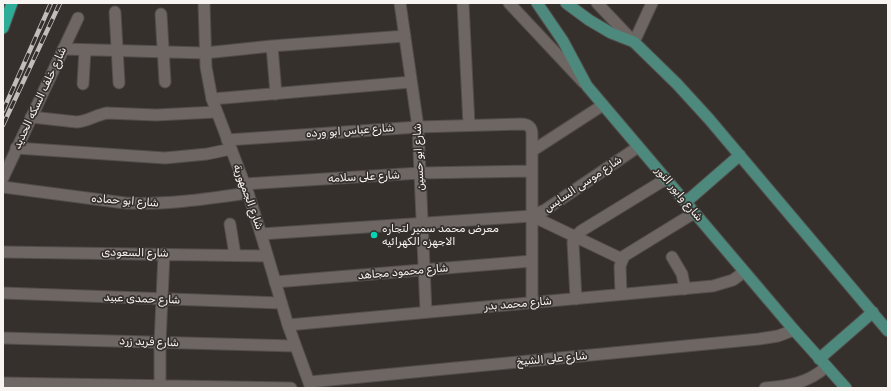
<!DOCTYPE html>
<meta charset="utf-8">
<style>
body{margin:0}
#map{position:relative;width:891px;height:391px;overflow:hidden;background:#36302d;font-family:Rubik,sans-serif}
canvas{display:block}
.frame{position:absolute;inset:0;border:4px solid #f8f4f2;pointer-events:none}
</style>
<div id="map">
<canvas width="891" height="391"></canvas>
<div class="frame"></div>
</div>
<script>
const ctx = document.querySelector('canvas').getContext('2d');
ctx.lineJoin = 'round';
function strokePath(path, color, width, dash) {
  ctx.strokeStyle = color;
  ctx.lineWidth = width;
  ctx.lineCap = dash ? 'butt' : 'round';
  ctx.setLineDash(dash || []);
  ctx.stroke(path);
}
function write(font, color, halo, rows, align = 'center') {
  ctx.font = font + ' Rubik,"Noto Naskh Arabic",sans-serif';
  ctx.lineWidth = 3.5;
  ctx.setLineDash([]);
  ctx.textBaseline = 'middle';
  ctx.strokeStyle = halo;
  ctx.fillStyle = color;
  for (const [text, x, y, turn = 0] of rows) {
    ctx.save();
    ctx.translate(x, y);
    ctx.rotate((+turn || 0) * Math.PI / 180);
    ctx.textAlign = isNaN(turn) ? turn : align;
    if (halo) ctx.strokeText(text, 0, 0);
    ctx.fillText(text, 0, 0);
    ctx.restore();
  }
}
const minor = new Path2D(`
 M400 3 418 127 426 312
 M463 3 469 125
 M115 12 119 83
 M161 14 165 82
 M634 42 652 3
 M272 46 276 94
 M63 49 205 53 272 46 405 36
 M83 84 85 50
 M212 99 411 82
 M31 117 77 122C88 121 96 115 107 113L156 115 216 112
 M227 140 418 127 521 124C528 124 532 127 532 134V303
 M16 148 165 158 207 154 231 149
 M532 151 603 105
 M244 184 420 173 532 171
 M3 187 125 203C166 205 206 199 248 193
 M532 216 622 259
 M230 224 235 255
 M261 234 532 216 545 210 638 147
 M3 252 267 256
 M672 257 682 274 685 289
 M275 282 532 261
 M3 293 281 303
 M621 294 620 266 624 256 694 213
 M576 299 573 242 575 237 581 231 666 179
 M288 325 713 286 733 280 744 272
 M3 338 295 346
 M309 382 759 339 778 336 794 330
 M3 383 291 388
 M160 388V343L164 254
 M765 388C789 386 808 383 826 367`);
const tertiary = new Path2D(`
 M204 3 206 67 212 99 248 193 261 234 288 325 311 388
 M509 3 584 83
 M597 3 634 42
 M3 178 78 18`);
const secondary = new Path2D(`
 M537 3 563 41 587 86 794 330 846 388
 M566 3 589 20 611 33 634 42 677 84 709 119 888 331
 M686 202 740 155
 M819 359 873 312`);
const primary = new Path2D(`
 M3 28 12 3`);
const rail = new Path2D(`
 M3 111 51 3
 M3 125 60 3`);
const markers = [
 [374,235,4,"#01d5b6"]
];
const streetNames = [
 ["شارع خلف السكه الحديد",40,98,-65],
 ["شارع عباس ابو ورده",350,131,-4],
 ["شارع ابو حسين",419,157,-93],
 ["شارع على سلامه",364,177,-3],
 ["شارع موسى السايس",583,184,-34],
 ["شارع وابور النور",679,194,50],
 ["شارع الجمهورية",248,197,70],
 ["شارع ابو حماده",125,201,4],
 ["شارع السعودى",135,253,1],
 ["شارع محمود مجاهد",403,272,-5],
 ["شارع حمدى عبيد",142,299,2],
 ["شارع محمد بدر",518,304,-5],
 ["شارع فريد زرد",149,342,2],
 ["شارع على الشيخ",552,359,-5]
];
const poiNames = [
 ["معرض محمد سمير لتجاره",382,229],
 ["الاجهزه الكهرائيه",382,242]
];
strokePath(minor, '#524d4b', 13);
strokePath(tertiary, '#524d4b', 13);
strokePath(secondary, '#524d4b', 13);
strokePath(primary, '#524d4b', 13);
strokePath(minor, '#6d6663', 11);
strokePath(tertiary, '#6d6663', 11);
strokePath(secondary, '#4d897d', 11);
strokePath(primary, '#2dac98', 11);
strokePath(rail, '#c2bdbb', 4.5);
strokePath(rail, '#36302d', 3, [9]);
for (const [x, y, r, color] of markers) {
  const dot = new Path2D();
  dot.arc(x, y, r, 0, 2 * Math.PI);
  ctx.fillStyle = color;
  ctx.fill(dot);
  strokePath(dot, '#36302d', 1.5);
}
write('11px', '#f8f4f2', '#36302d', streetNames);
write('11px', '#f8f4f2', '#36302d', poiNames, 'left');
</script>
